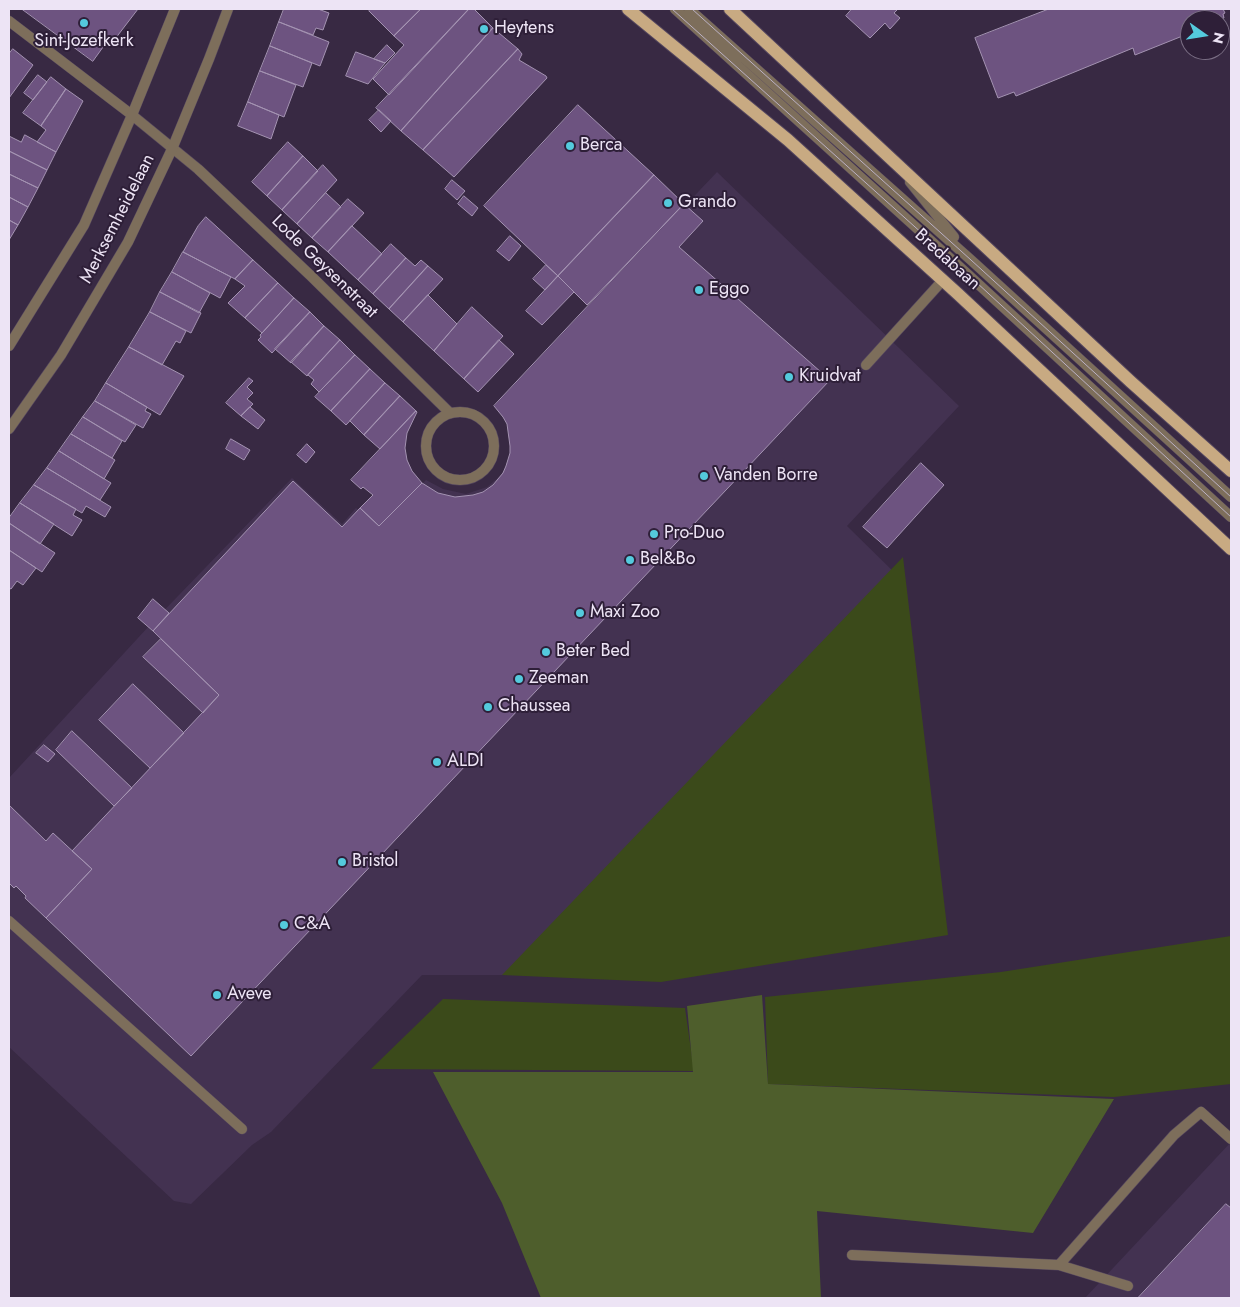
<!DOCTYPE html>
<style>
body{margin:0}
#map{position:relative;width:1240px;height:1307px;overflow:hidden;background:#382943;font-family:Jost,sans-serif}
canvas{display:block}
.frame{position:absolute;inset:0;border:10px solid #ede4f5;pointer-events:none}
.north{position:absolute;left:1180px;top:10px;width:50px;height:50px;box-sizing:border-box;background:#2e1f38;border:1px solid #7a6e84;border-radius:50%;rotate:103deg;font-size:14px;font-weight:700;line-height:20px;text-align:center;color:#ede4f5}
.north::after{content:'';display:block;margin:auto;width:18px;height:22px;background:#54cadd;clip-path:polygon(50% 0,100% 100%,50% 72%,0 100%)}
</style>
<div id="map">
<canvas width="1240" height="1307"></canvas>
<div class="frame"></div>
<div class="north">N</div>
</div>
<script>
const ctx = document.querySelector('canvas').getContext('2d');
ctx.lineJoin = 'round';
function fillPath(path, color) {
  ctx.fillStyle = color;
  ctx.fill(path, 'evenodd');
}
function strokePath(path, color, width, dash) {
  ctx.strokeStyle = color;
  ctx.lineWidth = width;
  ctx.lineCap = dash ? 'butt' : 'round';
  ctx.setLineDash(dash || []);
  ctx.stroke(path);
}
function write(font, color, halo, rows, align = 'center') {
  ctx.font = font + ' Jost,sans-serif';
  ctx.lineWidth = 4;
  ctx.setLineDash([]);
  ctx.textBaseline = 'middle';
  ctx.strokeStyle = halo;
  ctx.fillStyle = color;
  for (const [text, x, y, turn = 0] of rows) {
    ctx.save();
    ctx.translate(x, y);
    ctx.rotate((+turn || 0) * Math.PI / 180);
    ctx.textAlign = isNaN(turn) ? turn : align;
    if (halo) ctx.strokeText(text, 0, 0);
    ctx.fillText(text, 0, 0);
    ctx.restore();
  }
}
const built = new Path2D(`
 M717 172 959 406 847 526 900 578 525 975H422L271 1132 252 1145 191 1204 174 1201 9 1047V778L149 626 292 478 342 524 356 508 380 528 426 480 443 489 466 494 487 487 500 476 508 464 514 431 499 402Z
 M1231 1142V1298H1085Z`);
const green = new Path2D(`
 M903 557 948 935 661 982 502 975Z
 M1231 936V1084L1114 1097 768 1084 765 997 1001 972Z
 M443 999 685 1008 694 1071 371 1069Z`);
const forest = new Path2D(`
 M762 995 768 1084 1114 1099 1033 1233 817 1211 821 1298H541L502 1203 433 1072H693L687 1006Z`);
const building = new Path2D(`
 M22 9H138L115 39 111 36 93 61Z
 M284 9H318L329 13 323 30 316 28 313 35 279 22Z
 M371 9H421L394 36 369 11Z
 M421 9H469L389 95 373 79 404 45 394 36Z
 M469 9H474L493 28 401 131 376 108Z
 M852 9H898L894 13 900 18 890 29 885 23 870 38 846 16Z
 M1049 9H1223L1225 13 1223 14 1224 18 1220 20H1190V33L1135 55 1133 48 1016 96 1014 92 998 98 975 38Z
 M279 22 329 42 320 66 270 46Z
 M493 28 518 49 423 150 401 131Z
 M387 45 395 53 385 63 374 59Z
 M270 46 312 63 303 87 260 71Z
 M13 49 33 65 9 98V54Z
 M518 49 522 54 519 60 546 76 547 78 454 177 423 150Z
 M356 52 385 63 368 84 346 76Z
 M260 71 296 85 284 117 248 102Z
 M38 75 47 82 33 100 24 93Z
 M51 77 66 89 41 126 23 113Z
 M66 89 83 101 56 152 37 142 46 130 41 126Z
 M248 102 279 115 271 139 238 126Z
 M578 105 654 175 558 276 484 206Z
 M379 110 391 121 381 132 369 120Z
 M25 135 56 152 47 170 9 151V136L21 142Z
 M288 142 303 156 267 196 252 182Z
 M9 151 47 170 38 188 9 174Z
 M303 156 318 171 282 210 267 196Z
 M323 165 337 180 297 224 282 210Z
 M9 174 38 188 28 207 9 197Z
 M654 175 684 204 587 305 558 276Z
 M452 180 465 191 457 200 445 189Z
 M326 193 341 207 312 238 297 224Z
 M464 196 478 208 472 216 458 204Z
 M9 197 28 207 18 225 9 220Z
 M348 199 364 213 328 252 312 238Z
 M684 204 703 221 679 247 830 380 191 1056 46 918 92 869 72 851 219 695 153 631 293 481 342 527 360 508 379 526 422 483 438 493 455 497 473 495 483 492 493 485 503 473 506 466 510 453V446L507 424 503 417 494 406Z
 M206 217 253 260 235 279 183 252 198 226Z
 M9 220 18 225 9 240Z
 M352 226 382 254 358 280 328 252Z
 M510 236 521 246 509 261 497 251Z
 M391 244 406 258 373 294 358 280Z
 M183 252 231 277 220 298 172 272Z
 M406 258 415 266 421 260 428 266 389 309 373 294Z
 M253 260 278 283 245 318 228 303 245 286 235 279Z
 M546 265 558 276 545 290 533 279Z
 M428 266 443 279 403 322 389 309Z
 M172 272 210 293 199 313 160 292Z
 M558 276 574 292 542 325 526 311Z
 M278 283 294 298 262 333 245 318Z
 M160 292 201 313 191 333 150 312Z
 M428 295 457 324 434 351 403 322Z
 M294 298 310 312 272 353 258 340 261 337 260 335 262 333Z
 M472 307 503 336 464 379 434 351Z
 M150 312 186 331 180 343 176 341 162 365 129 347Z
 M310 312 324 326 291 363 275 349Z
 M324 326 340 340 307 376 291 362Z
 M340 340 355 355 319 392 311 384 314 380 308 375Z
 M499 340 514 354 478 392 464 379Z
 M129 347 184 376 160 415 106 383Z
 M355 355 370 369 331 411 315 397Z
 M370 369 385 383 346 425 331 411Z
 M249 378 253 381 247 387 253 393 247 399 253 404 241 416 226 403Z
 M106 383 147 407 145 411 151 414 143 428 95 401Z
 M385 383 400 396 364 435 350 421Z
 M400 396 416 411 380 449 364 435Z
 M95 401 136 425 125 442 83 417Z
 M250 407 265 420 258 429 241 416Z
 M416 411 417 412 407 433 405 448 407 460 412 471 422 483 379 526 360 508 373 495 363 487 361 489 351 480Z
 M83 417 122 441 112 458 71 434Z
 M71 434 115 460 104 479 59 451Z
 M231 439 250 450 244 460 226 449Z
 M307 444 315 452 306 463 297 455Z
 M59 451 111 483 100 500 47 468Z
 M921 463 944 485 887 548 863 527Z
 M47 468 111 507 105 517 86 506 82 513 34 485Z
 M34 485 76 509 73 515 82 520 72 536 20 503Z
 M20 503 54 524 40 544 9 523V518Z
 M9 523 55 553 42 572 9 550Z
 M9 550 36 568 23 585 17 581 11 589 9 588Z
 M153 599 169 613 153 631 138 618Z
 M161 639 219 695 203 713 143 657Z
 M133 684 184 733 150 768 99 720Z
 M72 731 132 788 114 806 56 750Z
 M44 745 55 754 48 762 36 753Z
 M9 805 46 841 53 833 92 869 46 918 25 898 26 896 16 886 14 888 9 883Z
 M1226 1204 1231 1208V1298H1138Z`);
const service = new Path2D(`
 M675 9 963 270 1231 517
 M689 9 971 260 1231 497
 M910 182 954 237
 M866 365 943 280
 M9 921 242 1129
 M852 1255 1059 1265 1128 1286
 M1059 1265 1174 1135 1201 1112 1231 1139`);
const minor = new Path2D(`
 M9 21 132 115 198 169 311 276 450 413
 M426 446a34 34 0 1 1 68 0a34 34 0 1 1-68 0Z`);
const tertiary = new Path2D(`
 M9 346 84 225 132 115 175 9
 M9 429 61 355 128 242 172 149 209 59 228 9`);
const primary = new Path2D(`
 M628 9 788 140 958 294 1231 549
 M730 9 1131 382 1231 471`);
const tram = new Path2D(`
 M672 9 963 270 1231 517
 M692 9 971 260 1231 497`);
const markers = [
 [84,23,5,"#54cadd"],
 [484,29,5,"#54cadd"],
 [570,146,5,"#54cadd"],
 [668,203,5,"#54cadd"],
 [699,290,5,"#54cadd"],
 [789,377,5,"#54cadd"],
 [704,476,5,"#54cadd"],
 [654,534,5,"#54cadd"],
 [630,560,5,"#54cadd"],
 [580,613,5,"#54cadd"],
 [546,652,5,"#54cadd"],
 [519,679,5,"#54cadd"],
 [488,707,5,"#54cadd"],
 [437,762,5,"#54cadd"],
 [342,862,5,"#54cadd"],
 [284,925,5,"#54cadd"],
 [217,995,5,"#54cadd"]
];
const poiNames = [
 ["Heytens",494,29],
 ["Sint-Jozefkerk",84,42,"center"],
 ["Berca",580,146],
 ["Grando",678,203],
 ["Eggo",709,290],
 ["Kruidvat",799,377],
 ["Vanden Borre",714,476],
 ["Pro-Duo",664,534],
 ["Bel&Bo",640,560],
 ["Maxi Zoo",590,613],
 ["Beter Bed",556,652],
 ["Zeeman",529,679],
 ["Chaussea",498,707],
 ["ALDI",447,762],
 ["Bristol",352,862],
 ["C&A",294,925],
 ["Aveve",227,995]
];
const streetNames = [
 ["Merksemheidelaan",118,219,-63],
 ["Bredabaan",947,260,42],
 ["Lode Geysenstraat",324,267,44]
];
fillPath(built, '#433251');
fillPath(green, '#3b4a1a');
fillPath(forest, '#4e5e2c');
fillPath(building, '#6d5380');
strokePath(building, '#a493b2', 1);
strokePath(service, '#55475f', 11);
strokePath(minor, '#55475f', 11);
strokePath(tertiary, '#55475f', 11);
strokePath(primary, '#55475f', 14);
strokePath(service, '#7d6e5b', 10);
strokePath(minor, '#7d6e5b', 10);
strokePath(tertiary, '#7d6e5b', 10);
strokePath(primary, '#c8aa82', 12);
strokePath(tram, '#bbb1c4', 1);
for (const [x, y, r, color] of markers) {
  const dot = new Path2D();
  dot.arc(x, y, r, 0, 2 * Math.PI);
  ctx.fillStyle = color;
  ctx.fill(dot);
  strokePath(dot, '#2e1f38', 2);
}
write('18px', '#ede4f5', '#2e1f38', poiNames, 'left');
write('18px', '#ede4f5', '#2e1f38', streetNames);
</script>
